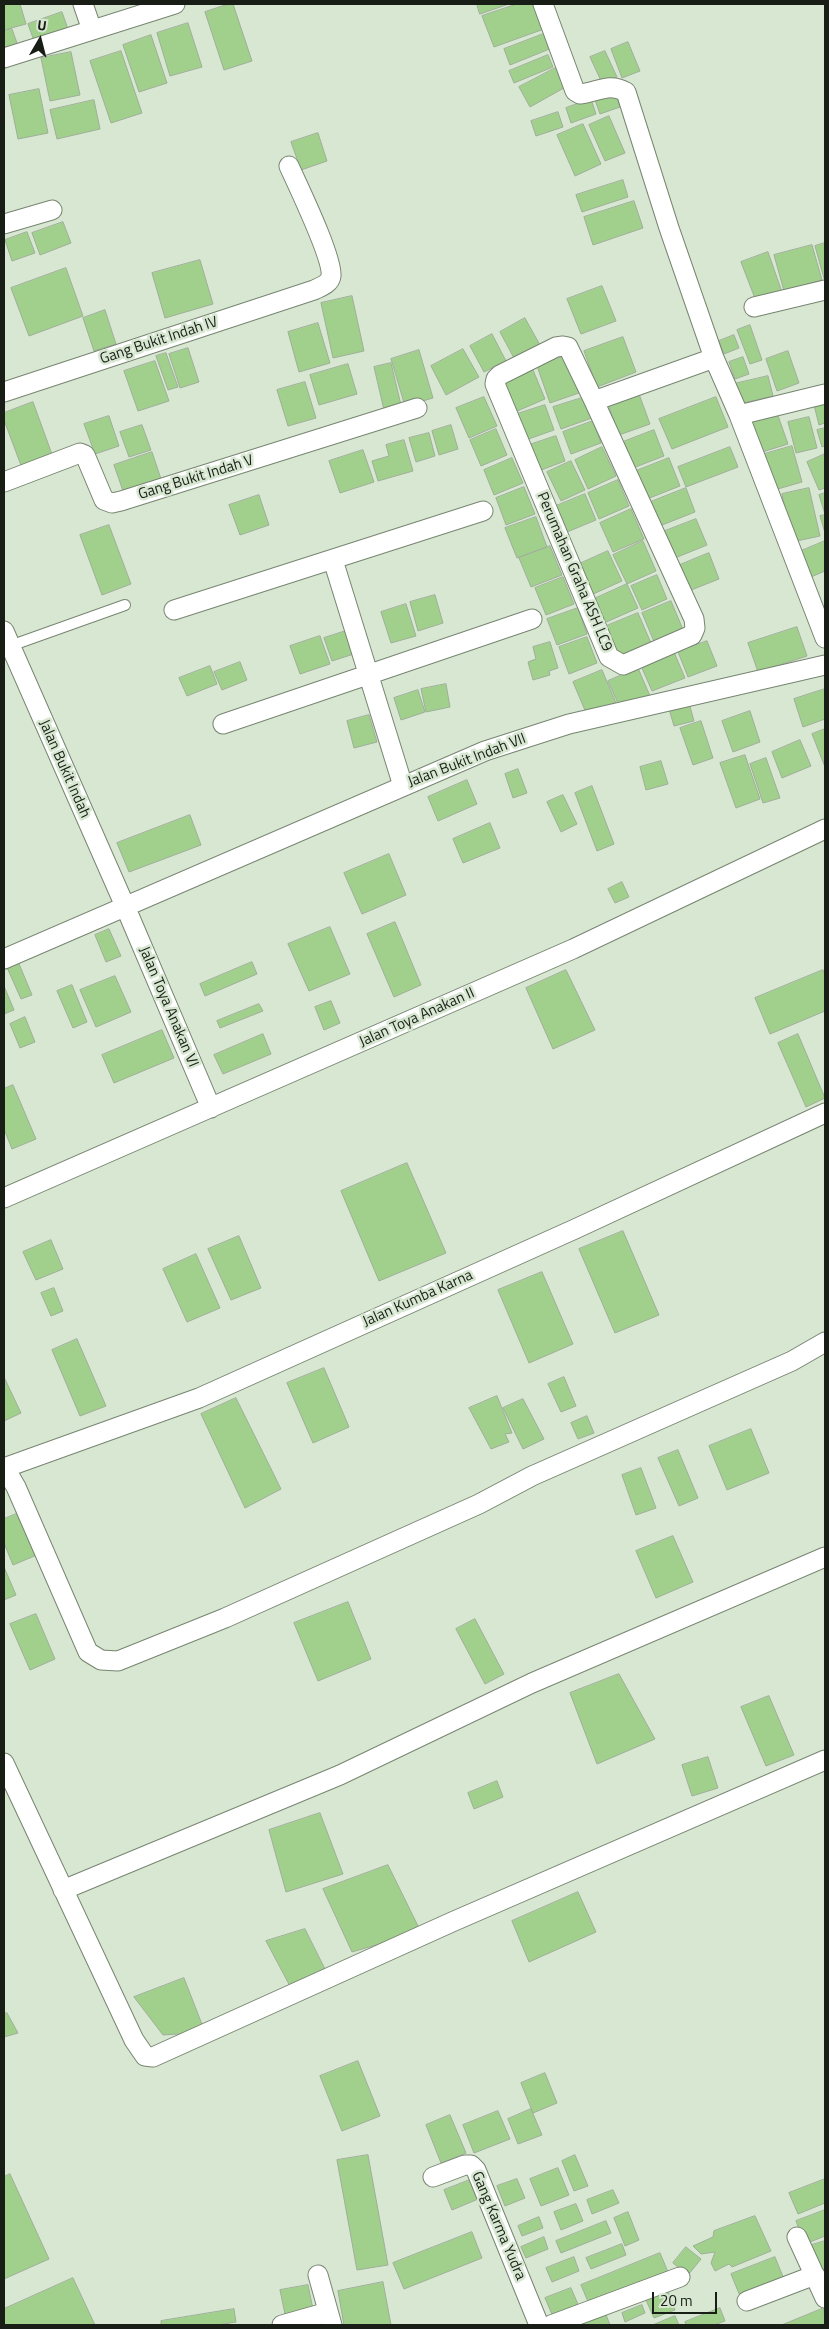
<!DOCTYPE html>
<style>
body{margin:0}
#map{position:relative;width:829px;height:2329px;overflow:hidden;background:#d7e7d1;font-family:"Titillium Web",sans-serif}
canvas{display:block}
.frame{position:absolute;inset:0;border:5px solid #181e16;pointer-events:none}
.north{position:absolute;left:15px;top:15px;width:50px;height:50px;-webkit-text-stroke:4px #d7e7d1;paint-order:stroke;rotate:8deg;font-size:14px;font-weight:700;line-height:20px;text-align:center;color:#181e16}
.north::after{content:'';display:block;margin:auto;width:18px;height:22px;background:#181e16;clip-path:polygon(50% 0,100% 100%,50% 72%,0 100%)}
.scale{position:absolute;left:652px;top:2292px;width:65px;height:22px;box-sizing:border-box;border:2px solid #181e16;border-top:0;padding-left:6px;font-size:15px;line-height:18px;white-space:nowrap;color:#181e16;-webkit-text-stroke:4px #d7e7d1;paint-order:stroke}
</style>
<div id="map">
<canvas width="829" height="2329"></canvas>
<div class="frame"></div>
<div class="north">U</div>
<div class="scale">20 m</div>
</div>
<script>
const ctx = document.querySelector('canvas').getContext('2d');
ctx.lineJoin = 'round';
function fillPath(path, color) {
  ctx.fillStyle = color;
  ctx.fill(path, 'evenodd');
}
function strokePath(path, color, width, dash) {
  ctx.strokeStyle = color;
  ctx.lineWidth = width;
  ctx.lineCap = dash ? 'butt' : 'round';
  ctx.setLineDash(dash || []);
  ctx.stroke(path);
}
function write(font, color, halo, rows, align = 'center') {
  ctx.font = font + ' "Titillium Web",sans-serif';
  ctx.lineWidth = 5;
  ctx.setLineDash([]);
  ctx.textBaseline = 'middle';
  ctx.strokeStyle = halo;
  ctx.fillStyle = color;
  for (const [text, x, y, turn = 0] of rows) {
    ctx.save();
    ctx.translate(x, y);
    ctx.rotate((+turn || 0) * Math.PI / 180);
    ctx.textAlign = isNaN(turn) ? turn : align;
    if (halo) ctx.strokeText(text, 0, 0);
    ctx.fillText(text, 0, 0);
    ctx.restore();
  }
}
const building = new Path2D(`
 M4 4H20L26 24 4 30Z
 M229 4H233L252 61 224 70 205 12Z
 M477 4H509L480 14Z
 M517 4H535L544 29 494 47 482 16Z
 M62 12 68 29 34 41 28 24Z
 M188 23 202 67 170 76 157 33Z
 M12 29 18 46 4 50V31Z
 M546 33 552 48 510 65 504 49Z
 M151 35 167 83 139 92 123 45Z
 M628 42 640 71 622 78 611 49Z
 M121 51 142 113 111 123 90 61Z
 M605 51 617 77 602 83 590 57Z
 M71 52 80 95 50 101 41 58Z
 M548 55 553 67 514 83 509 71Z
 M561 65 571 84 530 107 519 87Z
 M39 89 48 133 18 139 9 95Z
 M615 92 620 107 600 114 595 100Z
 M591 99 596 114 571 123 566 108Z
 M94 100 100 129 57 139 50 110Z
 M558 112 563 127 536 136 531 121Z
 M609 116 625 153 605 161 589 125Z
 M583 124 601 164 575 176 557 135Z
 M318 133 327 161 301 170 291 142Z
 M623 180 628 197 582 212 576 195Z
 M634 201 643 228 593 245 584 217Z
 M63 222 71 243 40 255 32 233Z
 M27 232 35 253 12 261 5 240Z
 M825 243V282L815 246Z
 M812 245 822 280 784 291 774 255Z
 M768 252 782 292 756 301 741 262Z
 M200 260 213 304 165 318 152 273Z
 M66 268 83 316 29 336 11 288Z
 M602 286 616 321 581 334 567 299Z
 M352 296 364 351 333 358 321 303Z
 M105 310 116 344 94 351 83 318Z
 M525 318 540 345 514 358 500 332Z
 M318 323 330 363 299 372 288 332Z
 M750 325 762 360 750 364 737 330Z
 M492 334 506 361 484 372 470 346Z
 M734 335 739 348 724 354 719 341Z
 M623 337 636 372 597 387 584 351Z
 M188 348 199 382 180 388 169 354Z
 M463 349 479 377 446 395 431 366Z
 M419 350 433 398 405 406 391 359Z
 M788 351 799 383 777 391 766 359Z
 M166 353 178 387 168 390 156 356Z
 M565 356 579 393 550 403 537 366Z
 M743 357 749 374 735 379 729 362Z
 M155 361 169 401 138 411 124 371Z
 M391 363 401 405 384 410 374 367Z
 M348 364 357 394 319 405 310 375Z
 M533 370 545 399 515 412 503 382Z
 M768 376 773 396 739 404 734 384Z
 M305 382 316 418 288 426 277 390Z
 M639 394 650 424 619 435 608 404Z
 M484 397 497 426 469 438 456 408Z
 M585 397 592 418 561 429 553 407Z
 M716 397 728 427 672 449 659 419Z
 M825 398V423L819 425 813 401Z
 M33 402 53 457 22 468 4 420V413Z
 M545 405 554 430 523 441 514 415Z
 M776 410 788 444 759 453 748 419Z
 M109 416 119 446 95 454 84 424Z
 M809 417 817 448 796 453 788 422Z
 M593 421 601 443 571 454 563 432Z
 M142 425 151 450 129 457 120 432Z
 M451 425 458 449 439 455 432 431Z
 M825 428V446L822 447 817 430Z
 M496 429 507 455 481 466 470 440Z
 M654 430 664 456 633 468 623 442Z
 M429 433 435 456 416 462 409 438Z
 M556 436 565 461 536 472 526 446Z
 M404 440 413 471 378 481 372 461 389 456 386 445Z
 M792 446 802 482 771 491 761 455Z
 M602 447 616 476 588 489 575 460Z
 M730 447 738 467 686 487 678 467Z
 M363 450 374 482 340 493 329 461Z
 M152 452 161 479 123 491 114 465Z
 M825 454V488L819 490 807 462Z
 M512 458 523 483 494 495 484 470Z
 M669 458 680 486 647 499 636 471Z
 M571 461 585 490 561 501 547 472Z
 M618 480 629 506 599 519 588 493Z
 M524 487 535 514 506 525 496 498Z
 M686 488 695 512 657 527 648 503Z
 M809 488 820 536 792 542 782 494Z
 M825 493V514L819 495Z
 M585 494 596 520 567 532 556 506Z
 M259 495 269 525 240 535 229 505Z
 M631 509 644 539 613 552 600 523Z
 M825 515V533L820 516Z
 M536 517 547 547 517 558 505 528Z
 M696 519 707 545 670 560 660 533Z
 M109 525 131 584 102 595 80 535Z
 M643 541 656 571 627 584 613 555Z
 M825 541V571L811 577 801 551Z
 M550 546 562 575 531 587 519 558Z
 M608 551 622 581 591 595 577 565Z
 M709 553 719 579 686 592 675 567Z
 M657 575 667 599 642 610 631 586Z
 M563 577 574 604 546 615 535 588Z
 M627 584 638 608 604 623 594 599Z
 M435 595 443 623 418 631 410 602Z
 M671 601 684 632 655 644 642 613Z
 M406 604 416 636 391 643 381 612Z
 M578 608 587 634 557 645 547 619Z
 M638 613 651 643 617 657 604 627Z
 M797 627 807 656 758 672 748 643Z
 M349 630 357 653 332 661 324 638Z
 M320 636 330 664 300 674 290 646Z
 M587 637 597 663 569 674 559 647Z
 M707 641 717 666 688 677 678 652Z
 M550 642 558 668 549 671 550 675 533 680 528 662 536 659 533 647Z
 M674 652 685 678 652 691 641 666Z
 M240 662 247 680 222 690 214 672Z
 M210 666 217 684 187 696 179 678Z
 M638 668 650 696 620 708 608 681Z
 M602 670 616 703 587 715 573 682Z
 M446 684 450 707 426 712 421 689Z
 M825 689V719L803 727 794 699Z
 M418 690 425 712 401 720 394 698Z
 M689 703 694 721 674 726 669 709Z
 M750 711 760 742 733 752 722 721Z
 M369 715 377 742 354 748 347 721Z
 M701 721 713 758 693 765 680 728Z
 M825 729V767L812 734Z
 M800 740 811 766 782 778 772 752Z
 M745 755 760 799 736 808 720 763Z
 M766 758 780 798 763 803 750 764Z
 M661 761 668 784 646 790 640 767Z
 M518 769 527 793 513 798 505 774Z
 M467 780 477 804 438 821 428 797Z
 M592 786 614 844 597 851 575 793Z
 M563 795 577 824 561 832 547 802Z
 M190 815 201 845 129 872 117 843Z
 M490 823 500 848 463 863 453 839Z
 M389 854 406 895 362 914 344 873Z
 M622 882 629 897 615 903 608 889Z
 M395 922 421 985 394 997 367 934Z
 M330 927 350 974 309 991 288 944Z
 M109 929 121 956 106 962 95 935Z
 M17 959 32 995 21 999 5 963Z
 M252 962 257 974 205 996 200 984Z
 M566 970 595 1030 553 1049 526 988Z
 M823 970 825 975V1011L770 1034 755 998Z
 M115 976 131 1012 96 1027 80 990Z
 M72 985 87 1022 73 1028 57 991Z
 M4 986 14 1010 4 1014Z
 M331 1001 340 1023 324 1030 315 1007Z
 M259 1004 263 1011 220 1028 217 1021Z
 M25 1017 35 1042 20 1048 10 1024Z
 M162 1030 174 1058 114 1083 102 1055Z
 M263 1034 271 1054 223 1074 214 1055Z
 M798 1034 825 1098 806 1107 778 1043Z
 M13 1085 36 1139 12 1149 4 1129V1089Z
 M407 1163 446 1253 379 1281 341 1191Z
 M623 1231 659 1315 615 1333 579 1249Z
 M239 1236 261 1288 231 1300 208 1249Z
 M51 1240 63 1269 36 1280 23 1252Z
 M196 1254 220 1308 187 1322 163 1269Z
 M542 1272 573 1344 529 1363 498 1290Z
 M54 1288 63 1311 51 1316 41 1293Z
 M77 1339 106 1406 80 1416 52 1350Z
 M324 1368 349 1427 313 1443 287 1383Z
 M4 1377 21 1413 4 1421Z
 M564 1377 576 1406 561 1412 548 1384Z
 M497 1396 512 1433 505 1434 509 1442 491 1449 469 1408Z
 M236 1398 281 1489 245 1508 201 1414Z
 M523 1399 544 1439 523 1449 503 1408Z
 M587 1416 594 1433 578 1439 571 1423Z
 M751 1429 769 1473 727 1490 709 1446Z
 M678 1450 698 1498 679 1506 658 1458Z
 M641 1468 656 1508 636 1515 622 1475Z
 M26 1510 44 1552 13 1565 4 1543V1519Z
 M673 1536 693 1582 656 1598 636 1551Z
 M4 1567 16 1595 4 1600Z
 M348 1602 371 1659 318 1681 294 1623Z
 M36 1614 55 1659 30 1670 10 1624Z
 M475 1619 504 1674 485 1684 456 1629Z
 M619 1674 655 1739 597 1764 570 1693Z
 M769 1696 794 1755 766 1766 741 1707Z
 M708 1757 718 1788 692 1796 682 1765Z
 M497 1781 503 1797 474 1809 468 1793Z
 M320 1813 343 1874 286 1892 269 1830Z
 M388 1865 421 1932 352 1952 323 1889Z
 M578 1892 596 1932 529 1962 512 1921Z
 M305 1929 328 1975 291 1988 266 1941Z
 M184 1978 205 2032 163 2035 134 1997Z
 M7 2013 18 2033 4 2037V2014Z
 M358 2061 380 2116 342 2131 320 2076Z
 M545 2073 557 2103 533 2113 521 2083Z
 M531 2109 542 2135 518 2144 508 2119Z
 M498 2111 510 2139 474 2153 463 2125Z
 M450 2115 466 2153 441 2163 426 2125Z
 M368 2155 388 2265 357 2270 337 2160Z
 M575 2155 588 2186 574 2191 562 2161Z
 M558 2168 569 2195 541 2206 530 2179Z
 M10 2174 49 2259 4 2279V2177Z
 M475 2178 483 2197 452 2210 444 2190Z
 M517 2179 525 2198 505 2206 497 2186Z
 M825 2179V2203L798 2214 789 2193Z
 M613 2190 619 2203 592 2214 587 2200Z
 M576 2204 583 2221 561 2230 554 2212Z
 M825 2210V2236L805 2244 796 2221Z
 M628 2212 639 2240 625 2246 614 2218Z
 M755 2216 771 2251 732 2267 729 2264 715 2271 711 2263 715 2252 701 2254 693 2246 713 2237 714 2231Z
 M539 2217 543 2228 522 2236 518 2226Z
 M606 2221 611 2233 561 2253 556 2241Z
 M472 2232 482 2258 404 2289 393 2263Z
 M544 2237 548 2249 526 2258 521 2247Z
 M825 2241V2292L805 2247Z
 M622 2244 626 2255 591 2269 586 2258Z
 M686 2247 701 2259 688 2275 673 2263Z
 M660 2253 668 2272 589 2304 581 2285Z
 M574 2257 579 2271 552 2282 546 2268Z
 M775 2257 786 2284 742 2301 731 2274Z
 M73 2278 95 2325H4V2309Z
 M383 2282 391 2325H344L338 2291Z
 M308 2285 313 2309 285 2314 280 2290Z
 M571 2288 580 2309 554 2319 545 2298Z
 M668 2291 675 2310 654 2318 646 2300Z
 M642 2305 645 2313 625 2322 622 2313Z
 M720 2308 725 2321 714 2325H686L685 2322Z
 M824 2308 825 2325H782Z
 M234 2309 236 2322 217 2325H161V2321Z
 M605 2312 610 2325H572Z
 M675 2316 679 2325H653Z`);
const lane = new Path2D(`
 M10 646 125 605`);
const street = new Path2D(`
 M83 4 92 30
 M543 4 575 91 580 94C598 92 609 82 626 92L669 228 714 358 739 415 825 638
 M4 58 175 4
 M4 224 52 210
 M754 307 825 290
 M563 346 568 347 594 401 694 619 695 628 692 635 623 665 609 657 495 384 496 379 500 375 556 347Z
 M4 392 314 290C320 287 330 284 331 276 333 258 298 186 289 166
 M594 401 714 358
 M739 415 825 394
 M4 482 80 453 85 455 104 500 112 503 121 501 417 408
 M333 560 403 786
 M174 610 483 511
 M4 631 125 906 211 1108
 M223 724 532 619
 M4 959 485 751 569 724 825 665
 M4 1198 573 949 825 829
 M4 1468 199 1398 575 1229 825 1113
 M5 1468 16 1487 88 1652 101 1660 118 1661 225 1618 479 1504 532 1476 792 1361 825 1342
 M4 1763 134 2040 145 2056 153 2057 452 1922 825 1760
 M63 1890 340 1775 532 1683 825 1557
 M433 2177 465 2165H471L476 2170 539 2325
 M797 2237 825 2298
 M318 2275 332 2325
 M747 2301 815 2275
 M282 2325 328 2312
 M551 2325 680 2277`);
const streetNames = [
 ["Gang Bukit Indah IV",159,341,-18],
 ["Gang Bukit Indah V",196,478,-17],
 ["Perumahan Graha ASH LC9",574,572,67],
 ["Jalan Bukit Indah VII",467,761,-21],
 ["Jalan Bukit Indah",64,769,66],
 ["Jalan Toya Anakan VI",168,1007,67],
 ["Jalan Toya Anakan II",417,1018,-24],
 ["Jalan Kumba Karna",418,1299,-24],
 ["Gang Karma Yudra",498,2226,67]
];
fillPath(building, '#a1d08d');
strokePath(building, '#9fae99', 1);
strokePath(lane, '#778571', 12);
strokePath(street, '#778571', 21);
strokePath(lane, '#fff', 10);
strokePath(street, '#fff', 19);
write('15px', '#181e16', '#d7e7d1', streetNames);
</script>
